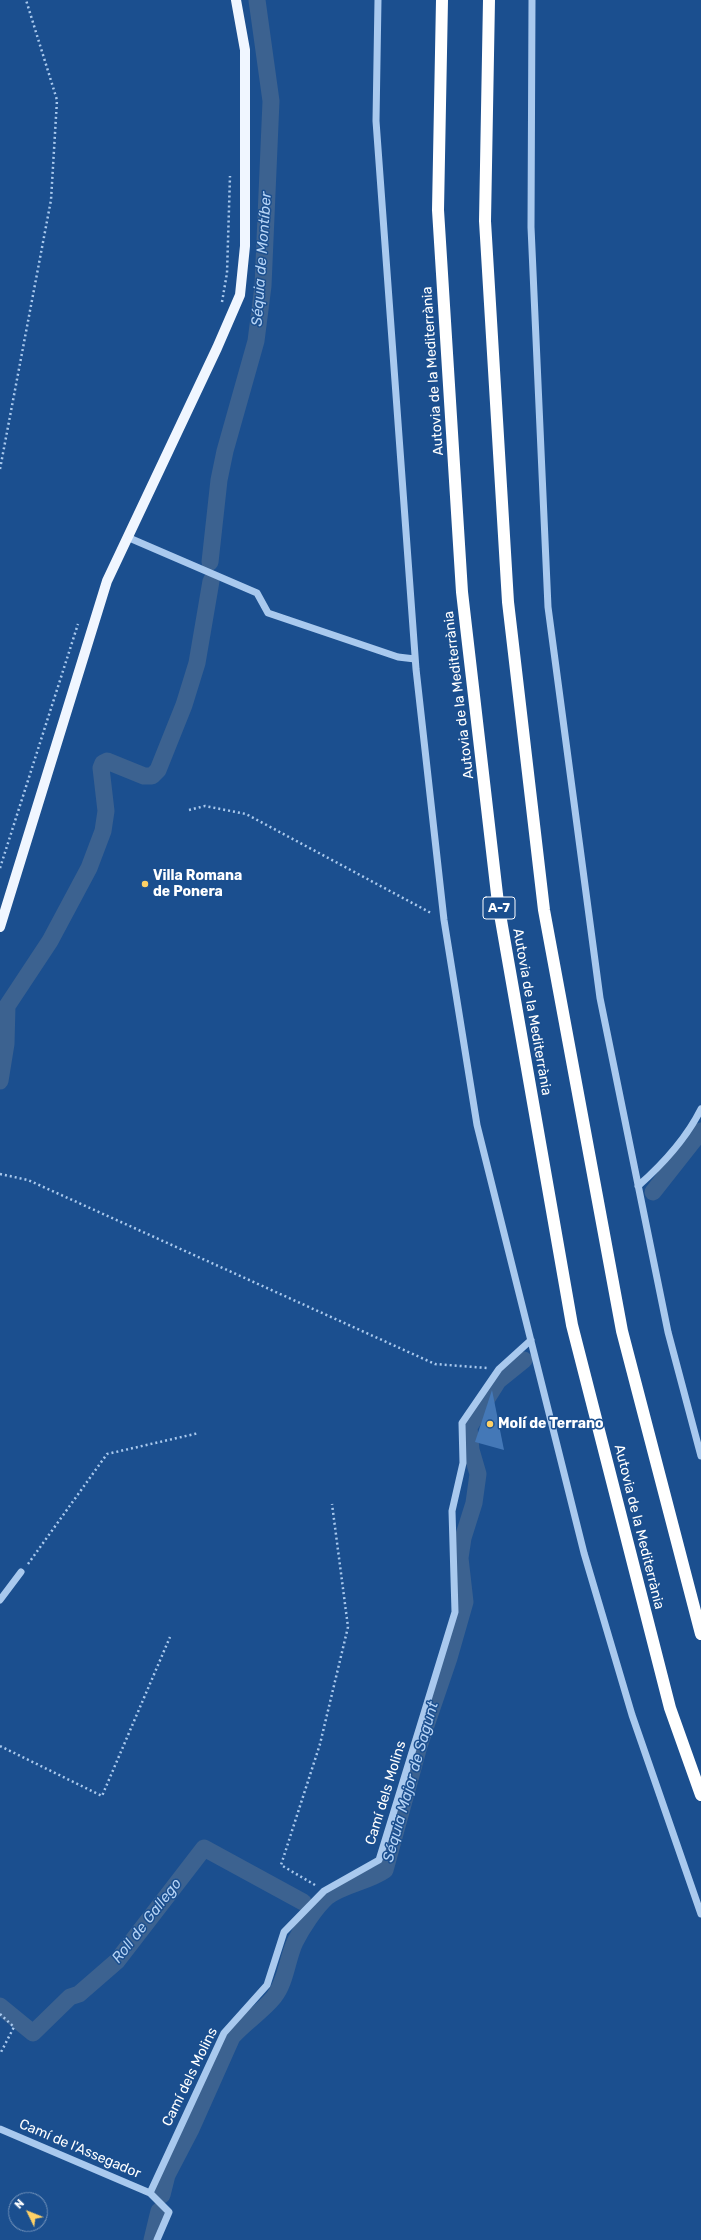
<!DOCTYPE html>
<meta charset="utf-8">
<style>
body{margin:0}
#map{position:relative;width:701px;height:2240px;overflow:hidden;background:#1b4f8f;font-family:Rubik,sans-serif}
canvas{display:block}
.north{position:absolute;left:8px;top:2192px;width:40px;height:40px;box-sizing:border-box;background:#1b4f8f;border:1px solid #7695bc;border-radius:50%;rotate:313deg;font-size:11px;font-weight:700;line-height:16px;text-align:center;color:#fff}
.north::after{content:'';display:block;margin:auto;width:14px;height:18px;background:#ffd166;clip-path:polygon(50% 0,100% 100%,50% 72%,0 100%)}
</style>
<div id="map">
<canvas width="701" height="2240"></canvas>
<div class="north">N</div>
</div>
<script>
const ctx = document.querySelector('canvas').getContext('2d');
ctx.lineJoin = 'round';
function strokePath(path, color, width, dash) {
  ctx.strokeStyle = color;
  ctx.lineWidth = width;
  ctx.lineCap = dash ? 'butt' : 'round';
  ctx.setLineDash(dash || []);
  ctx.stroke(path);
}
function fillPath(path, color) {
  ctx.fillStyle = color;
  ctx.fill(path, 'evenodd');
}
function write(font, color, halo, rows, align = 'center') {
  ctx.font = font + ' Rubik,sans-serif';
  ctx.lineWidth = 3;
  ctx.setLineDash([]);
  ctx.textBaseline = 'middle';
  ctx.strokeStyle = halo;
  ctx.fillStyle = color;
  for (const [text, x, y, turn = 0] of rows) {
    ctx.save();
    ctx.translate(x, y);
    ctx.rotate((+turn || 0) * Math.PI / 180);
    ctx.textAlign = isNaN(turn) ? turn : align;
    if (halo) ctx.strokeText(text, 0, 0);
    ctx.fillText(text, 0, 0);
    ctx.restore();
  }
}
const stream = new Path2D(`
 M314 1912H315`);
const canal = new Path2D(`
 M210 562 219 480 225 451 256 341 263 286 271 101 257 0
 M0 1081 6 1044 7 1006 50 941 89 868 103 831 106 811 101 768 103 763 107 761 144 776H152L158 770 184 705 197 663 211 581
 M653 1192 701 1131
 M0 2006 33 2033 70 1997 79 1994 117 1961 204 1848 303 1902
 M162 2195 167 2175 191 2129 232 2037C245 2022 262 2012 274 1997 286 1982 287 1959 295 1942 302 1928 315 1908 327 1897 344 1884 368 1882 385 1870L419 1746 449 1658 465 1602 460 1558 463 1538 474 1503 478 1474 471 1450 469 1427 498 1381 524 1360
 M152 2240 159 2211`);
const building = new Path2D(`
 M492 1390 504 1450 475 1442Z`);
const path = new Path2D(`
 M222 302 227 273 230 176
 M0 469 51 200 57 100 26 0
 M189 810 205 806 246 814 431 913
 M0 868 78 624
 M0 1174 28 1180 435 1364 487 1368
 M28 1564 107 1454 199 1433
 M0 1746 102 1796 170 1637
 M315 1885 281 1865 320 1744 348 1627 332 1504
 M0 2014 14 2027 0 2054`);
const minor = new Path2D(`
 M378 0 376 121 416 669 444 920 477 1125 584 1553 632 1715 701 1914
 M532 0 531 227 548 607 600 998 668 1332 701 1456
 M127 537 257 593 268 613 398 657 415 659
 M638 1186C663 1164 686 1139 701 1109
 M0 1600 21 1572
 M0 2129 150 2193
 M157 2240 169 2212 150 2193 224 2033 267 1985 284 1932 324 1891 379 1860 455 1612 452 1511 463 1463 462 1423 499 1369 531 1340`);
const major = new Path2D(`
 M0 927 107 581 217 348 240 295 245 246V50L236 0`);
const highway = new Path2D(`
 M442 0 438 210 462 592 498 903 572 1325 670 1708 701 1795
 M489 0 485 221 508 602 544 910 622 1331 701 1634`);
const markers = [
 [145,884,4,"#ffd166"],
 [490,1424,4,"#ffd166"]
];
const shields = [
 [499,908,32]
];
const shieldNames = [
 ["A-7",499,908]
];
const streetNames = [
 ["Autovia de la Mediterrània",433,371,-94],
 ["Autovia de la Mediterrània",459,695,-97],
 ["Autovia de la Mediterrània",532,1012,80],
 ["Autovia de la Mediterrània",639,1527,76],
 ["Camí dels Molins",386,1793,-73],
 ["Camí dels Molins",190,2077,-64],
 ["Camí de l'Assegador",80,2149,23]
];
const poiNames = [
 ["Villa Romana",153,876],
 ["de Ponera",153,892],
 ["Molí de Terrano",498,1424]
];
const waterNames = [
 ["Séquia de Montíber",262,259,-86],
 ["Séquia Major de Sagunt",411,1782,-74],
 ["Roll de Gallego",147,1921,-52]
];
strokePath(stream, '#9cc4f0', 5);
strokePath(canal, '#3c6290', 17);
fillPath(building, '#4478b7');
strokePath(path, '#a9c9ee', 2.5, [2, 3]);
strokePath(minor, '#a9c9ee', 7);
strokePath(major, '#f0f6ff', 10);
strokePath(highway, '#fff', 12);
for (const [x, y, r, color] of markers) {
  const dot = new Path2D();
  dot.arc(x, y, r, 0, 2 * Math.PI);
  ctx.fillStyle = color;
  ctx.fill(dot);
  strokePath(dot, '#1b4f8f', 1.5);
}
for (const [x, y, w] of shields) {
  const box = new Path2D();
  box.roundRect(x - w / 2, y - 11, w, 22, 3);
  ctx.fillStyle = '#1b4f8f';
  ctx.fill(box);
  strokePath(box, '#fff', 1);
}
write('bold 13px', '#fff', null, shieldNames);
write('14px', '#fff', '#1b4f8f', streetNames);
write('bold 14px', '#fff', '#1b4f8f', poiNames, 'left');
write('italic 15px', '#b5d3f5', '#1b4f8f', waterNames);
</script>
